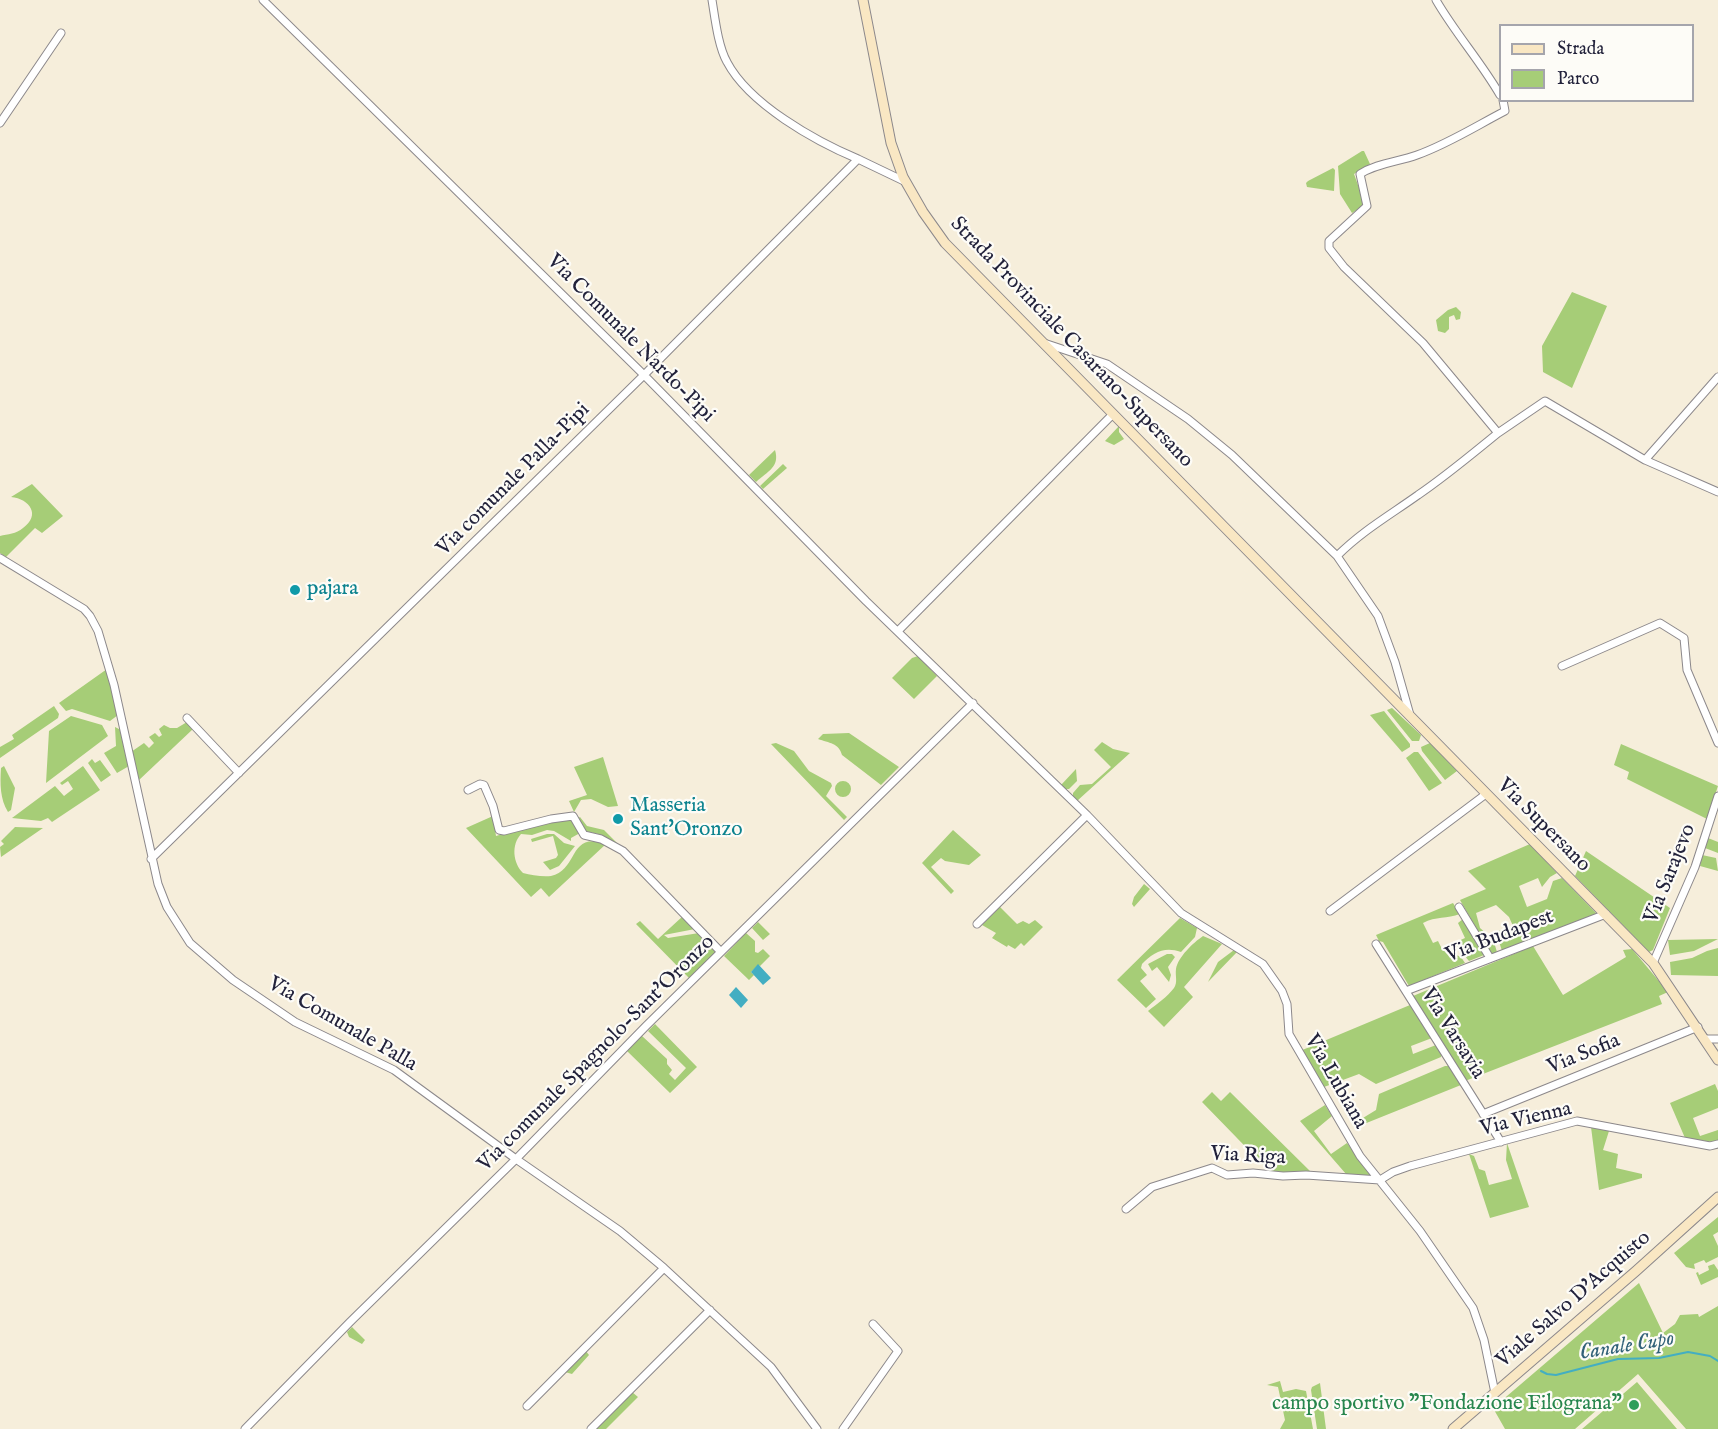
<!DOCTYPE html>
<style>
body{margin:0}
#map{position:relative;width:1718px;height:1429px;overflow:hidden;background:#f6eedb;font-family:"IM FELL English",serif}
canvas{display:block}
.legend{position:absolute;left:1499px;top:24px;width:195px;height:78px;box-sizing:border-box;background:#fdfcf7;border:2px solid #a5a5ac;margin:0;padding:8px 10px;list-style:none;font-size:18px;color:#22223b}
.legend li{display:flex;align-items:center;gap:12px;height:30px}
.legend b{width:30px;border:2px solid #a5a5ac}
</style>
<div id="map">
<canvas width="1718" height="1429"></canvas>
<ul class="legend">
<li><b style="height:8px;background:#f9e7c3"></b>Strada</li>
<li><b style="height:16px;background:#a6cd77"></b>Parco</li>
</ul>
</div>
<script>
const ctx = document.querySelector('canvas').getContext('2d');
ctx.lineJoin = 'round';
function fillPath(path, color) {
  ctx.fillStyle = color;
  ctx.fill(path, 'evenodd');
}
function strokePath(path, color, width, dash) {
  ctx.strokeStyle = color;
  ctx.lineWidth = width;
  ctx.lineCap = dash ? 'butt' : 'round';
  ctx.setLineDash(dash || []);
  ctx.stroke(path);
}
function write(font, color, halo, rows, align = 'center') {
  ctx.font = font + ' "IM FELL English",serif';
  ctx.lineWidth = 4.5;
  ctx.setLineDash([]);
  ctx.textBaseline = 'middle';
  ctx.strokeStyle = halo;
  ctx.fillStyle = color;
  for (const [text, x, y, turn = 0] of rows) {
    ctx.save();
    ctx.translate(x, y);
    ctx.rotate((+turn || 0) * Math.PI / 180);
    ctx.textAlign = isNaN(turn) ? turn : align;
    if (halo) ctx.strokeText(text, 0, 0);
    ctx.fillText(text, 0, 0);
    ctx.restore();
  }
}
const green = new Path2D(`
 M1362 151H1364L1370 164 1354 174 1362 196V207L1352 213 1340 194 1338 166Z
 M1333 168 1335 170 1334 191 1307 187 1306 183 1308 181Z
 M1572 292 1607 306 1572 388 1543 372 1542 346Z
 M1456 307 1461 312 1460 319 1456 320 1454 315 1449 317V329L1445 333 1438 331 1436 320 1448 310Z
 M1119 426V432L1124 439 1114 445 1105 441Z
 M775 450C780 467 768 471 756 482L749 475Z
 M783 464 787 468 763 489 760 486Z
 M32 484 63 516 42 533 35 528 6 557 0 553V536C8 534 16 534 23 528 41 515 30 499 11 497Z
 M918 656 937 676 914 699 892 678 912 658Z
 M107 669 118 715 110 721 72 709 66 711 59 703Z
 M54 706 59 714 58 718 0 758V747L14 739 12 735Z
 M1392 708 1421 735 1419 741H1412L1387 710Z
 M1384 711 1410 744V747L1402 752 1370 715Z
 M71 716 102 725 108 736 46 783 49 731Z
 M187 722 193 729 138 781 131 752 144 743 149 748 154 743 149 737 155 733 159 737 162 735 159 729 164 725 170 728H177Z
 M115 727 121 730 129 766 117 773 104 753 116 746Z
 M849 733 899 767 881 785 842 755C839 743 829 743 818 739L823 734Z
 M1102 742 1113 749 1130 753 1077 801 1073 798V793L1080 785 1092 784 1111 767 1094 750Z
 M776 743 794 751 809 771 831 783 832 786 826 796 847 817 844 820 771 744Z
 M1430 743 1457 771 1445 780 1422 751 1421 747Z
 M1621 744 1718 786 1707 819 1627 779 1629 772 1614 765Z
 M1414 752H1418L1442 783 1429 791 1406 758Z
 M603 757 618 806 608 807 591 799 581 800 574 812 569 801 587 795 574 767Z
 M92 759 95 763 100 760 111 775 101 782 88 763Z
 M4 766 15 788 11 810 8 812C0 799 0 784 1 768Z
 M83 766 100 790 52 822 48 818 41 821 12 818 55 786 64 796 73 789 68 781 62 785 60 783Z
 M1076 769 1077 781 1069 789H1064L1061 785Z
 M835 789a8 8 0 1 1 16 0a8 8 0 1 1-16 0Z
 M493 816 496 836 537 824 571 817 580 833 571 838V841L554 831 547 830 532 835 521 834C511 845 513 863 523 873 531 875 542 877 551 876 579 870 568 831 606 844L549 897 541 888 531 897 466 828Z
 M580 817 587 826 604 830 618 844 598 834 585 831 577 819Z
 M15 827 43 828 1 857 0 847 4 844 1 841Z
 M953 830 981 855 969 865 945 861 941 858 931 867 954 891 951 894 922 863Z
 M547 834H554L564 843 575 846 559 866 550 870 543 862 556 858 558 855 553 836 532 842 531 839Z
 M1708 838 1718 842V853L1705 848Z
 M1530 844 1557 873 1550 877 1542 887 1538 878 1519 886 1527 907 1547 899 1553 881 1562 878 1597 914 1502 951 1496 932 1513 926 1509 917 1496 905 1476 913 1480 928 1493 939 1497 952 1492 955 1460 900 1486 889 1468 871Z
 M1586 851 1670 908 1653 950 1649 952 1575 876Z
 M1702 855 1716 858 1718 871 1700 866Z
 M1144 884 1150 889 1134 907 1132 904 1134 897Z
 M1453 903 1460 914C1447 919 1436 916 1423 923L1433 943 1438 941 1442 949 1461 957 1465 963 1409 986 1383 942 1379 941 1376 935Z
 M1000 907 1017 924 1023 921 1029 924 1035 920 1043 927 1024 946 1021 943 1015 949 1008 945 1007 947 992 938 996 933 982 925Z
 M683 916 695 929 664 935 668 938 699 933 717 951 690 979 636 924 640 921 658 939Z
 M1180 918 1197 928 1195 937 1181 952C1165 946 1153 952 1142 964L1141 968 1147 975 1140 981 1156 999 1146 1008 1117 980Z
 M1463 919 1484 955 1469 961 1454 943 1465 938 1458 923Z
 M758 922 770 934 763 940 752 928Z
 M746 933 755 941V952L758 953 763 949 770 956 760 966 758 965 751 972 754 975 749 980 724 956Z
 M1203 936 1222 944 1184 987 1193 997 1164 1027 1148 1011C1157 1004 1167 997 1174 988 1178 982 1175 976 1176 969 1178 957 1193 943 1203 936Z
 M1718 939 1694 951 1670 955 1668 940Z
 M1533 946 1563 995 1626 957 1623 950 1632 949 1668 992 1659 996 1662 1004 1465 1081 1413 996Z
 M1718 948V976L1671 975 1670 962 1692 958 1707 951Z
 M1234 950 1237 952 1208 982 1218 962Z
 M1167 954H1172L1175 957 1168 967 1171 975 1169 982 1157 967 1152 971 1148 964Z
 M1410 1005 1432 1038 1411 1046 1413 1054 1436 1045 1442 1053 1441 1057 1376 1084 1359 1074 1324 1087 1300 1051Z
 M655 1024 697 1067 670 1093 627 1051 642 1036 667 1059V1064L672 1070 669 1074 675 1080 686 1068 648 1031Z
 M1445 1066H1449L1461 1085 1354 1128 1358 1121 1376 1110 1379 1094Z
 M1715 1084 1718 1091V1108L1693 1118 1700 1136 1718 1130V1141L1712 1142 1685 1138 1670 1103Z
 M1212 1092 1221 1101 1230 1092 1311 1172 1284 1174 1271 1173 1202 1102Z
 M1325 1105 1332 1116 1314 1131 1331 1154 1347 1143 1372 1177 1346 1174 1300 1121Z
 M1591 1127 1609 1131 1603 1150 1618 1154 1616 1168 1642 1174V1178L1599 1190Z
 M1507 1143 1529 1207 1490 1218 1469 1154 1474 1156 1479 1169 1485 1171 1489 1185 1512 1179 1506 1160Z
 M1718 1217V1232L1713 1235 1718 1246V1257L1706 1263 1704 1260 1694 1264 1695 1269 1686 1267 1674 1253Z
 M1714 1264 1718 1270V1277L1701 1285 1696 1273 1698 1272 1699 1275 1709 1270 1708 1266Z
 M1639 1283 1663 1333 1675 1324 1680 1315 1698 1314 1699 1317 1718 1306V1429H1686L1638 1374 1575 1429H1505L1493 1408Z
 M352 1327 365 1340 362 1344 349 1337 347 1332Z
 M585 1350 589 1355 572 1374 565 1372V1371Z
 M1280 1381 1283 1392 1296 1389 1306 1391 1313 1429H1280L1285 1420 1278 1387 1267 1385Z
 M1637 1382 1677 1429H1582Z
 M1320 1383 1326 1429H1317L1311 1390 1312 1387Z
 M632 1392 638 1397 606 1429H595Z`);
const water = new Path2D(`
 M758 964 771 978 763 985 751 972Z
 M736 987 748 1000 741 1008 729 995Z`);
const stream = new Path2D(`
 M1541 1371 1547 1374 1556 1375 1618 1359 1659 1358 1688 1352 1710 1356 1718 1361`);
const street = new Path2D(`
 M263 0 644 375 866 601 1087 815 1181 913 1263 964 1282 991 1287 1004 1289 1034 1360 1156 1420 1231 1473 1308 1484 1340 1495 1393
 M712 0C715 18 718 46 727 62 749 104 815 141 858 159
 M1436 0C1455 33 1481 62 1500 95
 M0 123 61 33
 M1044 343 1107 364 1188 419 1232 455 1337 556
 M1498 433 1545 401 1645 460 1718 377
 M1645 460 1718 492
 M0 558 84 609 90 616 98 631 114 685 158 884 167 907 190 943 233 980 295 1022 394 1070 516 1159 620 1231 664 1268 771 1367 817 1429
 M898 631 1112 415
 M1562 666 1660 623 1684 638 1687 670 1718 743
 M1410 715 1395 662 1378 616 1337 556C1362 531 1390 515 1418 495 1446 476 1472 454 1498 433L1423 343 1344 267 1329 248V241L1367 206 1360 174C1377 163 1398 162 1417 155 1448 144 1476 126 1505 111L1503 100
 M187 718 239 773
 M468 790 480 784 484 785 493 806 499 830 504 831 551 819 573 816 584 835 601 839 623 851 721 952
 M151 859 644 375 858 159 906 182
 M1459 907 1490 958
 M1330 911 1486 794
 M977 924 1087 815
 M1376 944 1501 1142
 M1653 963 1695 867 1718 796
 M1406 991 1606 914
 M1705 1039H1718
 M1483 1114 1698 1027
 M1126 1209 1152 1187 1212 1168 1227 1175 1253 1173 1283 1176 1306 1175 1380 1180 1393 1172 1410 1166 1577 1121 1710 1146 1718 1144
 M527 1406 664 1268
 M245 1429 350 1322 516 1159 646 1026 973 703
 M591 1429 710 1310
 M843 1429 898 1351 873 1324`);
const secondary = new Path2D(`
 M863 0 891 143 903 177 923 212 945 243 1653 963 1718 1060
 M1453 1429 1636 1271 1718 1197`);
const markers = [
 [295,590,6,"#0f9aa8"],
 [618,819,6,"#0f9aa8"],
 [1634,1405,6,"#2e9e5b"]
];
const streetNames = [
 ["Via Comunale Nardo-Pipi",630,339,45],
 ["Strada Provinciale Casarano-Supersano",1071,343,46],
 ["Via comunale Palla-Pipi",514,480,-45],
 ["Via Supersano",1543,826,45],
 ["Via Sarajevo",1671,874,-68],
 ["Via Budapest",1500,937,-21],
 ["Via Comunale Palla",342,1025,30],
 ["Via Varsavia",1452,1034,58],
 ["Via comunale Spagnolo-Sant'Oronzo",597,1054,-45],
 ["Via Sofia",1584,1055,-22],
 ["Via Lubiana",1335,1082,60],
 ["Via Vienna",1526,1120,-13],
 ["Via Riga",1248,1157,3],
 ["Viale Salvo D'Acquisto",1574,1300,-41]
];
const cultureNames = [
 ["pajara",307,590],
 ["Masseria",630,807],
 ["Sant'Oronzo",630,831]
];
const leisureNames = [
 ["campo sportivo \"Fondazione Filograna\"",1622,1405]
];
const waterNames = [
 ["Canale Cupo",1627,1347,-9]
];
fillPath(green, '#a6cd77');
fillPath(water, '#43aec2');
strokePath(stream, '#43aec2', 2);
strokePath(street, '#8c888b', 9);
strokePath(secondary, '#8c888b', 11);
strokePath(street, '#fff', 7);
strokePath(secondary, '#f9e7c3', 9);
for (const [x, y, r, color] of markers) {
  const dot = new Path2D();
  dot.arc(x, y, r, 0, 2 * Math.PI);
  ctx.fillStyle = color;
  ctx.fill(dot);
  strokePath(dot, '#fdfcf7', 2);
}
write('21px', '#22223b', '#fdfcf7', streetNames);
write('21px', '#0d838f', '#fdfcf7', cultureNames, 'left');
write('21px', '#27864d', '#fdfcf7', leisureNames, 'right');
write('italic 22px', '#316178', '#fdfcf7', waterNames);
</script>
